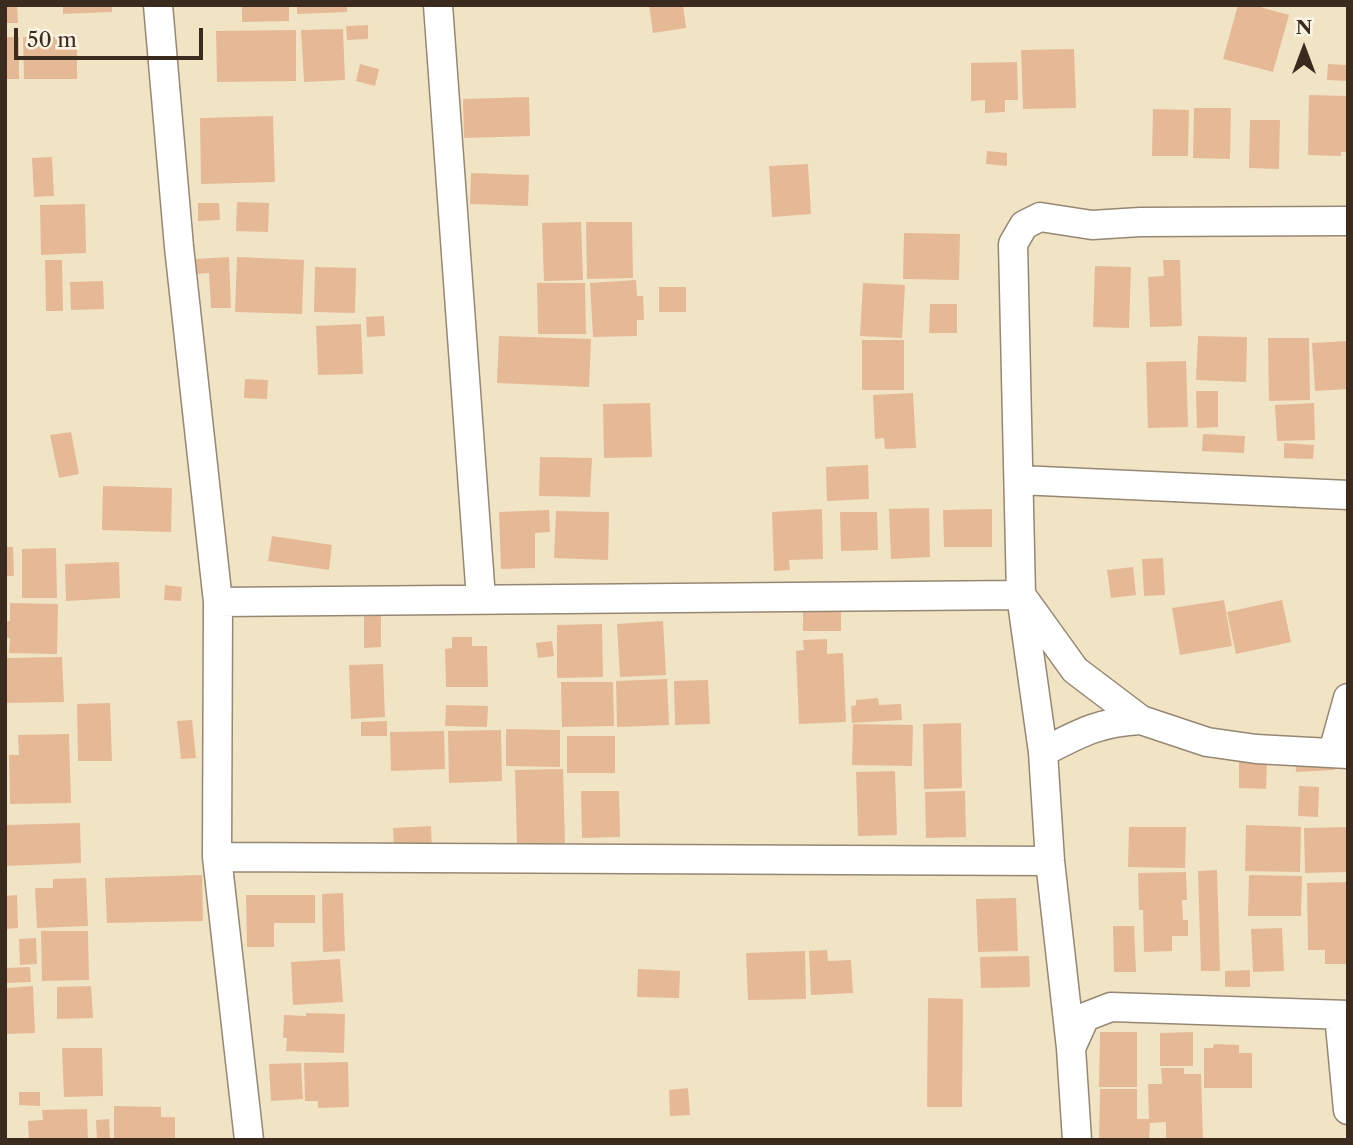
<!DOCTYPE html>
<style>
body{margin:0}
#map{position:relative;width:1353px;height:1145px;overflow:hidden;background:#f0e4c5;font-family:"Libre Caslon Text",serif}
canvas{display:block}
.frame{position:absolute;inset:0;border:7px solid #3b2a1e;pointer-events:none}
.north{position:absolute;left:1269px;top:14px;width:70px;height:70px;-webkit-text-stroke:5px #fcf5e5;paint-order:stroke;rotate:0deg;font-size:19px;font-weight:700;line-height:28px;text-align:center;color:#3b2a1e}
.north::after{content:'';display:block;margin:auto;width:24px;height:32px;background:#3b2a1e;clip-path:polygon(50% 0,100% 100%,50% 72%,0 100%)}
.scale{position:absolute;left:14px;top:28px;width:189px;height:32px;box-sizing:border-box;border:4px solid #3b2a1e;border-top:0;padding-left:9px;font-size:21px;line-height:24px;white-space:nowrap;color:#3b2a1e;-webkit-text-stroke:5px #fcf5e5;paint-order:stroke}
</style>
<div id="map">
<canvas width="1353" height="1145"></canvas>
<div class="frame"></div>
<div class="north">N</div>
<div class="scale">50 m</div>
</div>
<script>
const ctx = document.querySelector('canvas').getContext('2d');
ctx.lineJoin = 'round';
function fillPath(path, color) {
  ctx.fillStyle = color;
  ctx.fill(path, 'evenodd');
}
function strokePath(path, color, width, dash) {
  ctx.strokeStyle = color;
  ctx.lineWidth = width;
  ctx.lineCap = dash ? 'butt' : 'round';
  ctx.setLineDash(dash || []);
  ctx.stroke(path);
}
const building = new Path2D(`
 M5 5H17L18 23H5Z
 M63 5H112V12L63 14Z
 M242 5H289V21L242 22Z
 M297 5H347V12L297 14Z
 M649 5H683L686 28 653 33Z
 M1238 5H1253L1289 15 1273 72 1223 59Z
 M368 25V39L347 40 346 26Z
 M343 29 345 80 304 82 301 30Z
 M296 30V81L217 82 216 31Z
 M5 37H19V79H5Z
 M23 37H77V79H24Z
 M1074 49 1076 108 1023 109 1021 50Z
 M1017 62 1018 100H1005V112L985 113V100L971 101V63Z
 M360 64 379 69 375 86 356 81Z
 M1328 64 1348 65V81L1327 80Z
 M1309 95 1348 96V152H1341V156L1308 155Z
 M529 97 530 136 464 138 463 99Z
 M1194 108H1231L1230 159 1193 158Z
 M1153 109 1189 110 1188 156H1152Z
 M273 116 275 182 201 184 200 118Z
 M1250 120H1280L1279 169 1249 168Z
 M987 151 1007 153V166L986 164Z
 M52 157 54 196 34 197 32 158Z
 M808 164 811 214 772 217 769 166Z
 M471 173 529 175 528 206 470 204Z
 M237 202 269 203 268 232 236 231Z
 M198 203H219L220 220 198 221Z
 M85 204 86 253 41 255 40 205Z
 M581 222 583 280 544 281 542 223Z
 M586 222H632L633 278 587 279Z
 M904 233 960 234 959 280 903 279Z
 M229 257 231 308H211L209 273 196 274V259Z
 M237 257 304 260 302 314 235 312Z
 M45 260H62L63 311H46Z
 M1163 260H1180L1182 326 1150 327 1148 277 1164 276Z
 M1095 266 1131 267 1129 328 1093 327Z
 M315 267 356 268 355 313 314 312Z
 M636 280 637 296H643L644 320H637V336L593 337 590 283Z
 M103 281 104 309 71 310 70 282Z
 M537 283H585L586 334H538Z
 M863 283 905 285 902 338 860 336Z
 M659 287H686V312H659Z
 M930 304H957V333H929Z
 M384 316 385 336 367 337 366 317Z
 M361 324 363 374 318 375 316 326Z
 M499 336 591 339 589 387 497 383Z
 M1198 336 1247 337 1246 382 1196 380Z
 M1268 338H1309L1310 400 1269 401Z
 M862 340H904V390H862Z
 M1348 341V389L1315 391 1312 343Z
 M1186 361 1188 427 1148 428 1146 362Z
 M245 379 268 380 267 399 244 398Z
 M1196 391H1218V427L1197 428Z
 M913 393 916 448 885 449 884 438 875 439 873 395Z
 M650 403 652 457 604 458 603 404Z
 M1314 403 1315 440 1277 441 1275 405Z
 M71 432 79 474 59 478 50 435Z
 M1203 434 1245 436 1244 453 1202 451Z
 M1284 443 1314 445 1313 459 1284 458Z
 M540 457 592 458 590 497 539 496Z
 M868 465 869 499 827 501 826 467Z
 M103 486 172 488 171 532 102 530Z
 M929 508 930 557 891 559 889 509Z
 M822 509 823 559 789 560 790 570 774 571 772 512Z
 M992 509V547H944L943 510Z
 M549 510 550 532 535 533V568L501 569 499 512Z
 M556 511 609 512 608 560 554 558Z
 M840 512H877L878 550 841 551Z
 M272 536 332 545 329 570 268 561Z
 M5 547H13L14 576H5Z
 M56 548 57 598H22V549Z
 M1163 558 1165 595 1144 596 1142 559Z
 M119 562 120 598 66 601 65 564Z
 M1133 567 1136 595 1111 598 1107 570Z
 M165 585 182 587 181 601 164 600Z
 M1224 600 1232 646 1180 655 1172 608Z
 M1282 600 1291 642 1236 654 1227 612Z
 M10 603 58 604 57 654 9 653 10 638H5V621H10Z
 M803 608 841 609V631H803Z
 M364 616H381V647L364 648Z
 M663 621 666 675 620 677 617 624Z
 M602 624 603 677 557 678V625Z
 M452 637H472V646H487L488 687H446L445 649 452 648Z
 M827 639V654L843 653 846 722 799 724 796 651 804 650 803 640Z
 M552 641 554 656 538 658 536 643Z
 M62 657 64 702 5 703V658Z
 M383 664 385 717 351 719 349 665Z
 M667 679 669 725 617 727 616 681Z
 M708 680 710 724 675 725 674 681Z
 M561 682H613L614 726 562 727Z
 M878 698 879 705 901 704 902 720 852 723 851 706 856 705V700Z
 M110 703 112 761H78L77 704Z
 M446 705 488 706 487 727 445 726Z
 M192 720 196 758 181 759 177 721Z
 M387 721V736H361V722Z
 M961 723 962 788 924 789 923 724Z
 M853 724 913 725 912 766 852 765Z
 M506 729 560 730V767L506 766Z
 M501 730 502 781 449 783 448 731Z
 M444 731 445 769 391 771 390 732Z
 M69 734 71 803 10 804 9 755H19L18 735Z
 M567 736H615V773H567Z
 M1334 755 1335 770 1296 772 1295 758Z
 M1239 759 1267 760 1266 789 1239 788Z
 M563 769 565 843 517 844 515 770Z
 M895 771 897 835 858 836 856 772Z
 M1299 786 1319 787 1318 817 1298 816Z
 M581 791H619L620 837 582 838Z
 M965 791 966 837 926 838 925 792Z
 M80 823 81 863 5 866V825Z
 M1246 825 1301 827 1300 872 1245 871Z
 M431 826 432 848 394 850 393 828Z
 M1129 827H1186L1185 868 1128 867Z
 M1348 827V872L1305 873 1304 828Z
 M1217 870 1220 971H1201L1198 871Z
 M1186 872 1187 900H1182L1183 920H1188V936H1172V951L1144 952 1143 910H1139L1138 873Z
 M202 875 203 921 107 923 105 878Z
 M1249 875 1302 876 1301 916H1248Z
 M86 878 88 926 37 928 35 888H53V879Z
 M1348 882V964H1325V950H1308L1307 883Z
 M343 893 345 951 323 952 322 894Z
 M17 895 18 928 5 929V896Z
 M246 895H315V923H274V947H247Z
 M1016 898 1018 951 978 952 976 899Z
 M1113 926H1134L1136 972H1114Z
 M1282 928 1284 971 1253 972 1251 929Z
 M41 931H88L89 980 42 981Z
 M36 938 37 964 20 965 19 939Z
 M827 950 828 961 851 960 853 993 811 995 809 951Z
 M805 951 806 999 748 1000 746 953Z
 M1029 956 1030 987 981 988 980 957Z
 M340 959 343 1002 293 1005 291 962Z
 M30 967 31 982 5 983V968Z
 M638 969 680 971 679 998 637 997Z
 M1250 970V987H1225V971Z
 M33 986 35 1033 5 1034V988Z
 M91 986 93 1018 57 1019V987Z
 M928 998 963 999 962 1107H927Z
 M306 1013 345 1014 344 1053 286 1051 287 1038H283L284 1015 306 1016Z
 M1100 1032H1137V1087H1099Z
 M1193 1032V1066H1160V1033Z
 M1214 1044 1239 1045V1053H1252V1088H1204V1048H1213Z
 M62 1048H102L103 1096 64 1097Z
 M348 1062 349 1107 318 1108V1101H305L304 1063Z
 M301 1063 303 1099 271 1101 269 1064Z
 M1161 1068H1184V1074H1201L1203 1140H1166V1122L1150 1123 1149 1140H1099L1100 1089H1137V1119H1149L1148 1084H1162Z
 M688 1088 690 1115 670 1116 669 1090Z
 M19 1092H40V1106L19 1105Z
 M114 1106 161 1107V1117H175V1140H114Z
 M87 1109 88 1140H29L28 1121 43 1120 42 1110Z
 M109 1119 110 1140H97L96 1120Z`);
const minor = new Path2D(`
 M158 5 179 247 218 602 217 857 249 1140
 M438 5 481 599
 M1019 480 1348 495
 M218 602 1021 595 1075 670 1141 720 1207 742 1256 749 1348 754
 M1043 752C1080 733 1099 722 1141 720
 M1333 752 1348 698
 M217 857 1050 861
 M1339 1015 1348 1110
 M1071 1048 1050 861 1043 752 1021 595 1013 244 1024 225 1040 217 1092 225 1140 222 1348 221
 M1077 1140 1071 1048 1085 1017 1111 1007 1348 1015`);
fillPath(building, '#e6b996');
strokePath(minor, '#968772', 31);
strokePath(minor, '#fff', 28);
</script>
